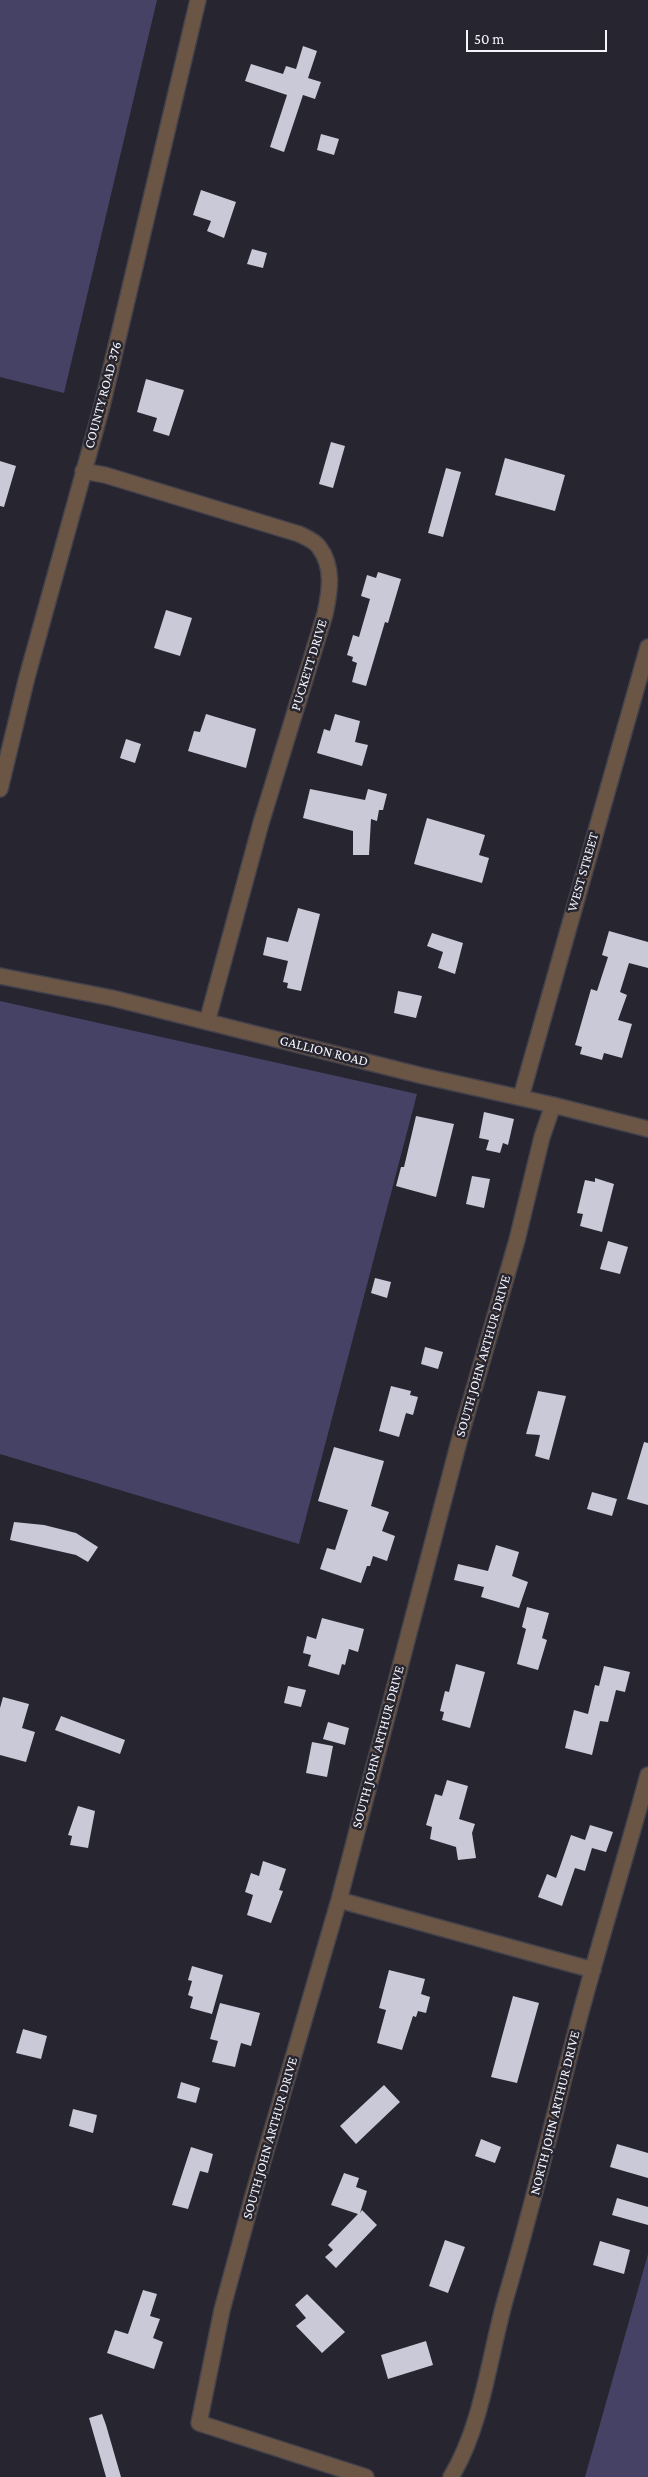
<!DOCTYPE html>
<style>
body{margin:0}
#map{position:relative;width:648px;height:2477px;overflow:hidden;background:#262530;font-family:"Crimson Pro",serif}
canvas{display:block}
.scale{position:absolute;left:466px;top:30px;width:141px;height:22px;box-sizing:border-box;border:2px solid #f4f4fb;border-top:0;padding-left:6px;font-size:15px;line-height:18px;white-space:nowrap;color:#f4f4fb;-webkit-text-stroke:4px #262530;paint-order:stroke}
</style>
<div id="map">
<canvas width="648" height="2477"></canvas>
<div class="scale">50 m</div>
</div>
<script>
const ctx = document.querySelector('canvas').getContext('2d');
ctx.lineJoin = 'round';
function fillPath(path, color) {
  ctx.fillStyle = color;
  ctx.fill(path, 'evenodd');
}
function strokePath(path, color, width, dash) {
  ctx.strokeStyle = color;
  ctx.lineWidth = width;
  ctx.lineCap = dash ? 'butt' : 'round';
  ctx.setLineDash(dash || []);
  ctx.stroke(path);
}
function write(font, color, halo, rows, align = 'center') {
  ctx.font = font + ' "Crimson Pro",serif';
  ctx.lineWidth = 5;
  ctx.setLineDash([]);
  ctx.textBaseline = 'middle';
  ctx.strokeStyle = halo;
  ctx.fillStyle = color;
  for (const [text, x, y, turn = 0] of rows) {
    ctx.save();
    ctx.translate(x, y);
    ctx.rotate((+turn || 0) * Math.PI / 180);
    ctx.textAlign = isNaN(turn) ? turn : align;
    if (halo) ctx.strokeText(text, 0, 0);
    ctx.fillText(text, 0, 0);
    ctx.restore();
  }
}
const green = new Path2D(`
 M0 0H157L64 393 0 377Z
 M0 1001 417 1094 299 1544 0 1454Z
 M648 2254V2477H585Z`);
const building = new Path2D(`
 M303 46 317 51 308 78 321 82 315 99 303 95 284 152 270 147 287 95 245 81 251 64 283 74 286 66 296 69Z
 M321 134 339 139 334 155 317 150Z
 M201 190 236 202 224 238 207 231 211 221 193 215Z
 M252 249 267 253 263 268 247 264Z
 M146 379 184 390 169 436 153 431 157 418 137 412Z
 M331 442 345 446 333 488 319 484Z
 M505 458 565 475 555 511 495 495Z
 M0 461 16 466 4 507 0 506Z
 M446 468 461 472 443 537 428 533Z
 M378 572 401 579 388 623 385 622 366 686 352 682 357 663 352 661 353 657 347 655 353 635 359 637 370 599 361 596 367 575 376 578Z
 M166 610 192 618 180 656 154 648Z
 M206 714 256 729 246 768 188 751 194 731 200 732Z
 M335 714 360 721 355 742 368 745 362 766 317 753 324 729 330 731Z
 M126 739 141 744 135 763 120 758Z
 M310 789 365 800 368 789 387 794 383 810H379L377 821 371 819 369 855H353V831L303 818Z
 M427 818 485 835 479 855 489 858 482 883 414 864Z
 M298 908 320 914 301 991 287 988 288 983 283 982 288 961 263 955 267 937 288 942Z
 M609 931 648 942V968L629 963 620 992 627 995 618 1020 632 1024 622 1058 604 1053 602 1060 580 1054 582 1047 575 1045 591 989 597 991 608 957 602 955Z
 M432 933 463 943 455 974 438 968 443 952 427 946Z
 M398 991 422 996 416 1018 394 1013Z
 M484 1112 514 1119 508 1145 503 1143 500 1153 486 1150 489 1140 479 1138Z
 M416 1116 454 1124 436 1197 396 1186 401 1167H404Z
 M472 1176 490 1179 484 1208 466 1204Z
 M595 1178 614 1184 602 1232 580 1226 583 1214 577 1213 585 1180 595 1182Z
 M608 1241 628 1247 620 1274 600 1269Z
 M375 1278 391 1282 387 1298 371 1293Z
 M425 1347 443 1352 438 1369 421 1364Z
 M391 1386 411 1391 410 1395 418 1397 413 1415 406 1413 399 1437 379 1431Z
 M538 1391 566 1396 549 1460 535 1456 540 1435 526 1434Z
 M644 1442 648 1443V1505L627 1499Z
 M334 1447 384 1461 371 1506 389 1512 382 1531 395 1536 387 1561 373 1556 370 1566H367L361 1583 320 1569 327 1548 335 1550 348 1510 318 1501Z
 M592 1492 617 1499 612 1516 587 1509Z
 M14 1522 44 1525 76 1533 98 1547 88 1562 76 1555 10 1540Z
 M496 1545 519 1552 512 1576 528 1582 519 1608 481 1597 484 1587 454 1580 458 1564 488 1571Z
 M527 1607 549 1613 542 1638 547 1640 538 1670 517 1664 526 1629 522 1627Z
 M322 1618 364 1629 358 1652 349 1649 345 1665 342 1664 339 1675 308 1666 311 1655 303 1653 307 1636 316 1639Z
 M456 1664 485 1672 470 1728 442 1720 444 1712 440 1711 445 1691 449 1692Z
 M604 1666 630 1672 625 1692 616 1690 608 1722 600 1721 592 1755 565 1748 574 1710 588 1714 595 1685 599 1686Z
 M288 1686 306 1690 301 1707 284 1703Z
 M3 1697 29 1704 22 1728 35 1732 26 1762 0 1755V1708Z
 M61 1716 125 1740 120 1754 55 1730Z
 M328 1722 349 1728 345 1745 323 1739Z
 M312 1742 333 1746 327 1777 306 1773Z
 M447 1780 468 1786 459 1819 475 1824 472 1833 476 1858 458 1860 456 1847 430 1839 432 1827 426 1825 435 1794 442 1796Z
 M78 1806 95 1811 88 1848 70 1845 72 1836 68 1835Z
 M590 1825 613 1832 606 1852 592 1848 585 1871 575 1868 562 1906 538 1897 547 1874 556 1878 571 1835 585 1840Z
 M263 1861 286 1869 279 1890 283 1891 271 1923 247 1915 253 1895 245 1892 251 1873 259 1876Z
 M192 1966 223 1975 212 2014 190 2008 193 1997 188 1995 192 1981 188 1980Z
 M389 1970 425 1979 421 1994 430 1997 426 2013 418 2011 416 2017 413 2016 402 2050 377 2043 386 2010 379 2008Z
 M513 1996 539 2003 517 2083 491 2077Z
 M220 2003 260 2013 251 2046 241 2043 235 2067 212 2062 218 2041 210 2039Z
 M23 2029 47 2036 41 2059 16 2053Z
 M181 2082 200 2088 196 2103 177 2098Z
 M384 2085 400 2102 356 2144 340 2126Z
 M73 2109 97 2115 93 2133 69 2126Z
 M481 2139 501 2147 495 2163 475 2156Z
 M617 2144 648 2153V2178L610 2167Z
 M191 2147 213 2154 208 2173 200 2171 188 2209 172 2205Z
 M344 2173 359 2178 356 2187 367 2191 360 2213 362 2210 377 2225 336 2268 325 2257 333 2250 328 2245 358 2214 331 2205Z
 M617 2198 648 2207V2225L612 2215Z
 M445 2240 465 2247 448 2293 429 2286Z
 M600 2241 630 2250 624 2274 593 2265Z
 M143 2290 157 2294 150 2316 160 2319 153 2338 163 2342 154 2369 107 2353 115 2330 128 2334Z
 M307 2294 345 2332 322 2353 296 2326 306 2318 295 2305Z
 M426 2341 433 2365 388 2379 381 2355Z
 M102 2414 106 2425 121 2477H106L89 2418Z`);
const minor = new Path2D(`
 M83 471 105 475 299 534C305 537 315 541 319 547 334 567 330 591 325 614L261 823 207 1022
 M0 789 27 677 102 406 198 0
 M0 976 112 998 423 1076 553 1105 648 1129
 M521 1097 648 647
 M339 1900 593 1970
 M366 2477 199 2423 222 2310 254 2192 339 1900 461 1434 517 1240 542 1137 553 1105
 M451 2477C483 2424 489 2356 506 2297 533 2205 555 2112 579 2019 601 1937 626 1857 648 1775`);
const streetNames = [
 ["COUNTY ROAD 376",103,395,-75],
 ["PUCKETT DRIVE",309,665,-73],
 ["WEST STREET",583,872,-74],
 ["GALLION ROAD",324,1051,14],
 ["SOUTH JOHN ARTHUR DRIVE",483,1356,-74],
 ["SOUTH JOHN ARTHUR DRIVE",378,1747,-75],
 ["NORTH JOHN ARTHUR DRIVE",555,2113,-76],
 ["SOUTH JOHN ARTHUR DRIVE",270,2138,-74]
];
fillPath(green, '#464265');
fillPath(building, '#c9c9d7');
strokePath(minor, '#43424c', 18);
strokePath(minor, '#6b5645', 15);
write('14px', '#f4f4fb', '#262530', streetNames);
</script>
